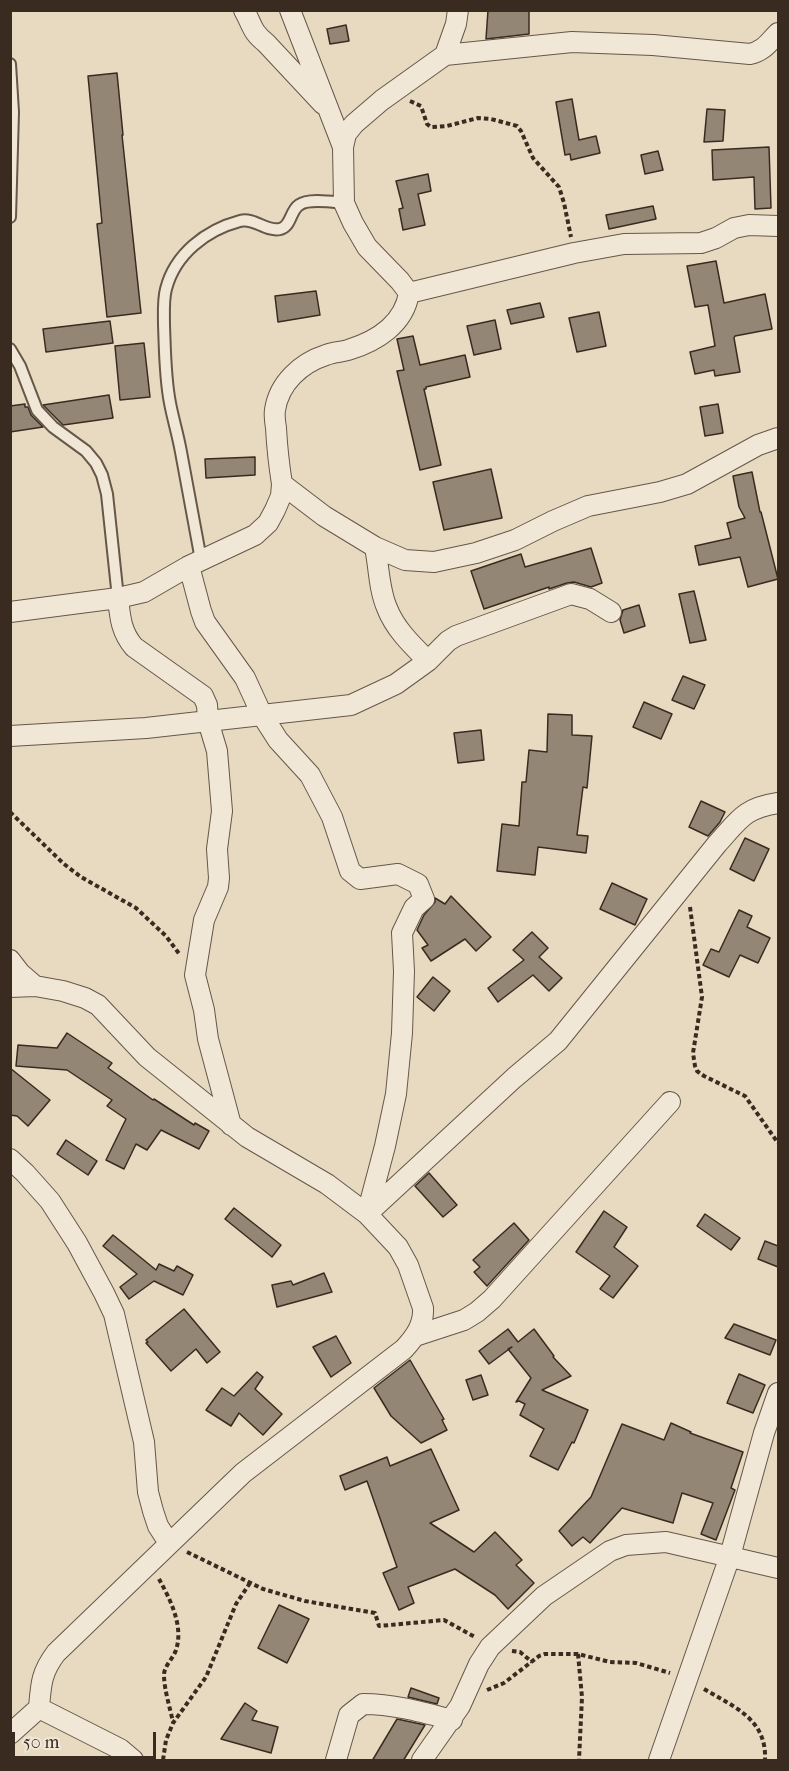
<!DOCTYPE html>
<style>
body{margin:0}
#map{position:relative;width:789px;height:1771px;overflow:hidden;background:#e8dac1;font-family:"IM FELL French Canon",serif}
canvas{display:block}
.frame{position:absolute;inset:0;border:12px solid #3a2b20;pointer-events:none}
.scale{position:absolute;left:12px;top:1732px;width:144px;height:27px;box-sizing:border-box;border:3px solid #3a2b20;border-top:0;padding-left:8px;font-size:18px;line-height:21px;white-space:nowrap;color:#3a2b20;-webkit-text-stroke:4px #f0e7d7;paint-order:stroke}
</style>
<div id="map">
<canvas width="789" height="1771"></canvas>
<div class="frame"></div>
<div class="scale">50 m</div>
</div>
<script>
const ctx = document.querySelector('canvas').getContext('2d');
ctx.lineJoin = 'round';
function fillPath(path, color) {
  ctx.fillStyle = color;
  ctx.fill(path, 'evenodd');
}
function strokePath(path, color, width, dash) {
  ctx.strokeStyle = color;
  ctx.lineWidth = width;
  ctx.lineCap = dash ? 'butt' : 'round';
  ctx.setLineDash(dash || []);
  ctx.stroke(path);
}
const building = new Path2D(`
 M488 10H529V34L486 39Z
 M346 25 349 41 330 44 327 29Z
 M117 73 123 135H122L141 313 107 317 97 224 102 223 88 76Z
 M572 99 579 140 596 136 600 153 571 160 570 154 565 155 556 102Z
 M707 109 725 110 723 141 704 142Z
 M769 147 771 208 755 209 754 177 713 180 712 150Z
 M658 151 663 170 645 174 641 155Z
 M428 174 431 191 418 194 425 225 403 230 399 209 403 208 396 181Z
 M653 206 656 219 609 229 606 215Z
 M716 261 724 303 765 294 772 329 735 336 734 338 740 372 715 376 714 370 695 374 690 352 715 346 708 305 695 307 687 266Z
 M316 291 320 315 278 322 275 296Z
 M540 303 544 317 511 324 507 310Z
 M599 312 606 346 577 352 569 318Z
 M495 320 501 349 474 355 467 326Z
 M110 321 113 343 46 352 43 329Z
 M413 336 420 365 465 355 470 377 426 387V389H424L441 465 420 470 397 371 404 370 397 339Z
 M144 343 150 397 120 400 115 346Z
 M109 395 113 418 63 425 43 405Z
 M25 404V407H28L31 415 43 427 10 432V406Z
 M718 404 723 433 705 436 700 407Z
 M255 457V475L206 478 205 459Z
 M491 469 502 518 444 530 433 482Z
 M752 472 760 512H761L778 579 748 587 740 557 699 565 695 546 731 538 727 523 745 518 739 507 733 476Z
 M591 548 602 583 591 587 574 582 567 583 549 589V587L484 609 471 571 521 554 525 567Z
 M694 591 706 640 690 643 679 594Z
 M639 605 645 626 624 633 620 620 623 610Z
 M683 676 705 685 694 709 672 700Z
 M644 702 672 714 661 739 633 727Z
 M548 714 572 715V735L592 736 587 788 583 787 577 835 588 836 586 853 538 847 535 875 497 871 502 824 519 826 522 782H526L529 750 547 752Z
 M481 730 484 760 458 763 454 733Z
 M701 801 725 812 720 822 708 836 689 827Z
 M745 838 769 849 754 881 730 869Z
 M612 883 647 899 635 925 600 909Z
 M451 896 491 937 476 951 465 939 431 961 422 948 428 945 417 930 424 915 435 902V898L445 904Z
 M739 910 752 916 747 927 770 938 758 963 740 955 729 977 703 965 711 949 719 952Z
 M532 932 548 948 539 957 562 978 549 991 533 975 498 1002 488 988 524 960 513 950Z
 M433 977 450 991 434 1011 417 997Z
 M67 1033 112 1063 108 1068 153 1100 154 1099 194 1125 195 1123 209 1131 199 1149 161 1130 147 1150 136 1144 124 1169 106 1160 126 1119 107 1106 112 1100 67 1070 16 1066 18 1045 57 1048Z
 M10 1068 50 1100 28 1126 17 1116 10 1115Z
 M66 1140 97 1161 88 1175 57 1154Z
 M429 1173 457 1205 443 1217 415 1186Z
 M234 1208 281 1245 272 1257 225 1219Z
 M604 1211 627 1227 614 1247 638 1266 613 1298 600 1289 610 1276 576 1252Z
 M705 1214 740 1238 731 1250 697 1226Z
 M514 1223 529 1240 487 1286 474 1272 480 1267 473 1260Z
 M113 1235 156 1270 159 1264 174 1271 177 1266 193 1275 183 1295 154 1281 129 1299 120 1287 137 1274 103 1246Z
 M765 1241 778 1246V1267L758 1259Z
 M324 1273 332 1292 277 1307 272 1285 291 1281 293 1285Z
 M184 1309 220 1352 207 1363 196 1349 171 1371 146 1343 148 1342 146 1340Z
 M734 1324 776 1340 770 1355 725 1338Z
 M508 1329 518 1342 534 1329 554 1356 553 1357 571 1376 542 1390 588 1410 574 1443 572 1442 558 1470 530 1456 544 1429 520 1415 525 1404 519 1401 516 1402 531 1378 508 1349 512 1347 489 1364 479 1351Z
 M336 1336 351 1363 331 1377 313 1347Z
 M410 1360 444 1419 442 1420 447 1430 421 1443 391 1416 374 1388Z
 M257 1372 263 1377 255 1389 282 1414 263 1435 239 1413 231 1426 206 1410 222 1388 234 1396Z
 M739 1374 765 1385 753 1413 727 1403Z
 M481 1375 488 1395 473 1400 466 1380Z
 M671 1423 691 1432 690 1433 743 1452 731 1488 735 1490 716 1540 701 1534 713 1503 682 1493 673 1523 622 1508 590 1543 583 1537 572 1546 559 1531 591 1497 622 1424 664 1440Z
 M431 1449 459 1510 430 1523 474 1552 495 1532 522 1560 516 1565 534 1583 508 1609 495 1595 455 1569 408 1587 414 1603 399 1610 383 1573 397 1567 367 1481 345 1490 340 1476 387 1457 390 1466Z
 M279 1605 309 1619 287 1663 258 1648Z
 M411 1688 439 1698 437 1704 408 1697Z
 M245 1703 257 1711 252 1720 278 1727 271 1753 221 1739Z
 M397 1719 425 1725 403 1761H372Z`);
const path = new Path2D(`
 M410 101 421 106 427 124 431 127 447 126 478 118 491 119 517 126 521 131 533 158 559 187 564 203 571 237
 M10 812 64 864 81 877 136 908 166 936 180 955
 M690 907 702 997 693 1053 695 1066 697 1071 704 1076 745 1096 778 1143
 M187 1552 263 1589 305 1601 375 1613 379 1626 444 1620 475 1637
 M159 1579C170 1599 184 1626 176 1650 173 1659 164 1666 164 1675 164 1689 170 1708 173 1722
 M512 1651 520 1652 532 1662
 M578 1654 582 1697 579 1760
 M704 1689C734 1707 767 1719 765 1760
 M487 1690 504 1683 539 1656 545 1654H578L610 1662 636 1663 670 1673
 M163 1760 166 1740 173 1723 206 1677 236 1604 250 1583`);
const lane = new Path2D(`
 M10 64 13 112 10 217
 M10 349 20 366 37 410 53 427 86 451 96 463 102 475 107 494 118 598
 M201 560C194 524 188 488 181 452 178 435 173 419 170 403 165 378 165 350 164 325 164 314 163 300 166 289 175 254 206 230 240 221 254 217 266 232 280 229 291 227 290 211 299 205 308 198 333 202 344 203`);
const street = new Path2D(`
 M244 10C253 26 251 31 266 43L323 104
 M290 10 343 147
 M445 55 572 42 653 45 750 54C764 51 769 42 778 33
 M409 293 574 253 624 244 701 243 716 238 734 228 749 225 778 226
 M282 484 324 516 375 547 405 560 434 562 476 553 515 540 553 521 588 506 660 492 687 484 758 445 778 438
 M375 547C379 567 379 590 387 608 395 629 412 645 428 661
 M189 566 201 611 205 622 245 678 262 715 278 740 310 775 332 817 350 871 360 879 398 874 418 884 424 899 414 908 402 933 404 971 402 1033 396 1094 385 1146 367 1214
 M118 598C120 617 121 632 134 647L203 696 207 705 208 721 217 751 222 811 217 849 219 878 218 887 204 920 195 975 204 1010 208 1039 231 1125
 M10 612 118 598 144 592 189 566 255 535 268 523 275 510 281 496 282 484C279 465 277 447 276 428 275 422 274 416 275 410 279 383 301 363 326 355 333 352 341 352 348 350 377 341 404 324 409 293L400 281 367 247 353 223 344 203 343 147 346 134 354 124 382 100 445 55 456 24 458 10
 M10 736 146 728 351 705 396 684 428 661 448 641 456 636 571 594 590 599 611 612
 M10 960 20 973 35 986 63 991 85 998 98 1005 147 1057 247 1137 327 1184 367 1214 398 1247 408 1265 423 1308C424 1325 415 1337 404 1349L243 1473 56 1653C41 1673 41 1684 39 1708L10 1734
 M10 987 35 986
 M10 1159 25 1173 50 1201 77 1243 104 1293 114 1314 144 1442 148 1492 153 1511 158 1526 169 1543
 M367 1214 514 1078 558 1041 717 844C739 820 744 808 778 803
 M415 1336 464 1320 477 1312 492 1299 670 1102
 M39 1708 120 1749 133 1760
 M336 1760 349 1715 363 1704C394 1704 422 1712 452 1720
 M422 1760 460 1706 479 1664 490 1647 544 1596 610 1551 626 1545 666 1542 778 1568
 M659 1760 730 1556 764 1433 778 1393`);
fillPath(building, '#948674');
strokePath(building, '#3a2b20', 1.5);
strokePath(lane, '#665748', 14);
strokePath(street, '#665748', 22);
strokePath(path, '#3a2b20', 4, [4.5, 3]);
strokePath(lane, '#f0e7d7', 10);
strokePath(street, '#f0e7d7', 20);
</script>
